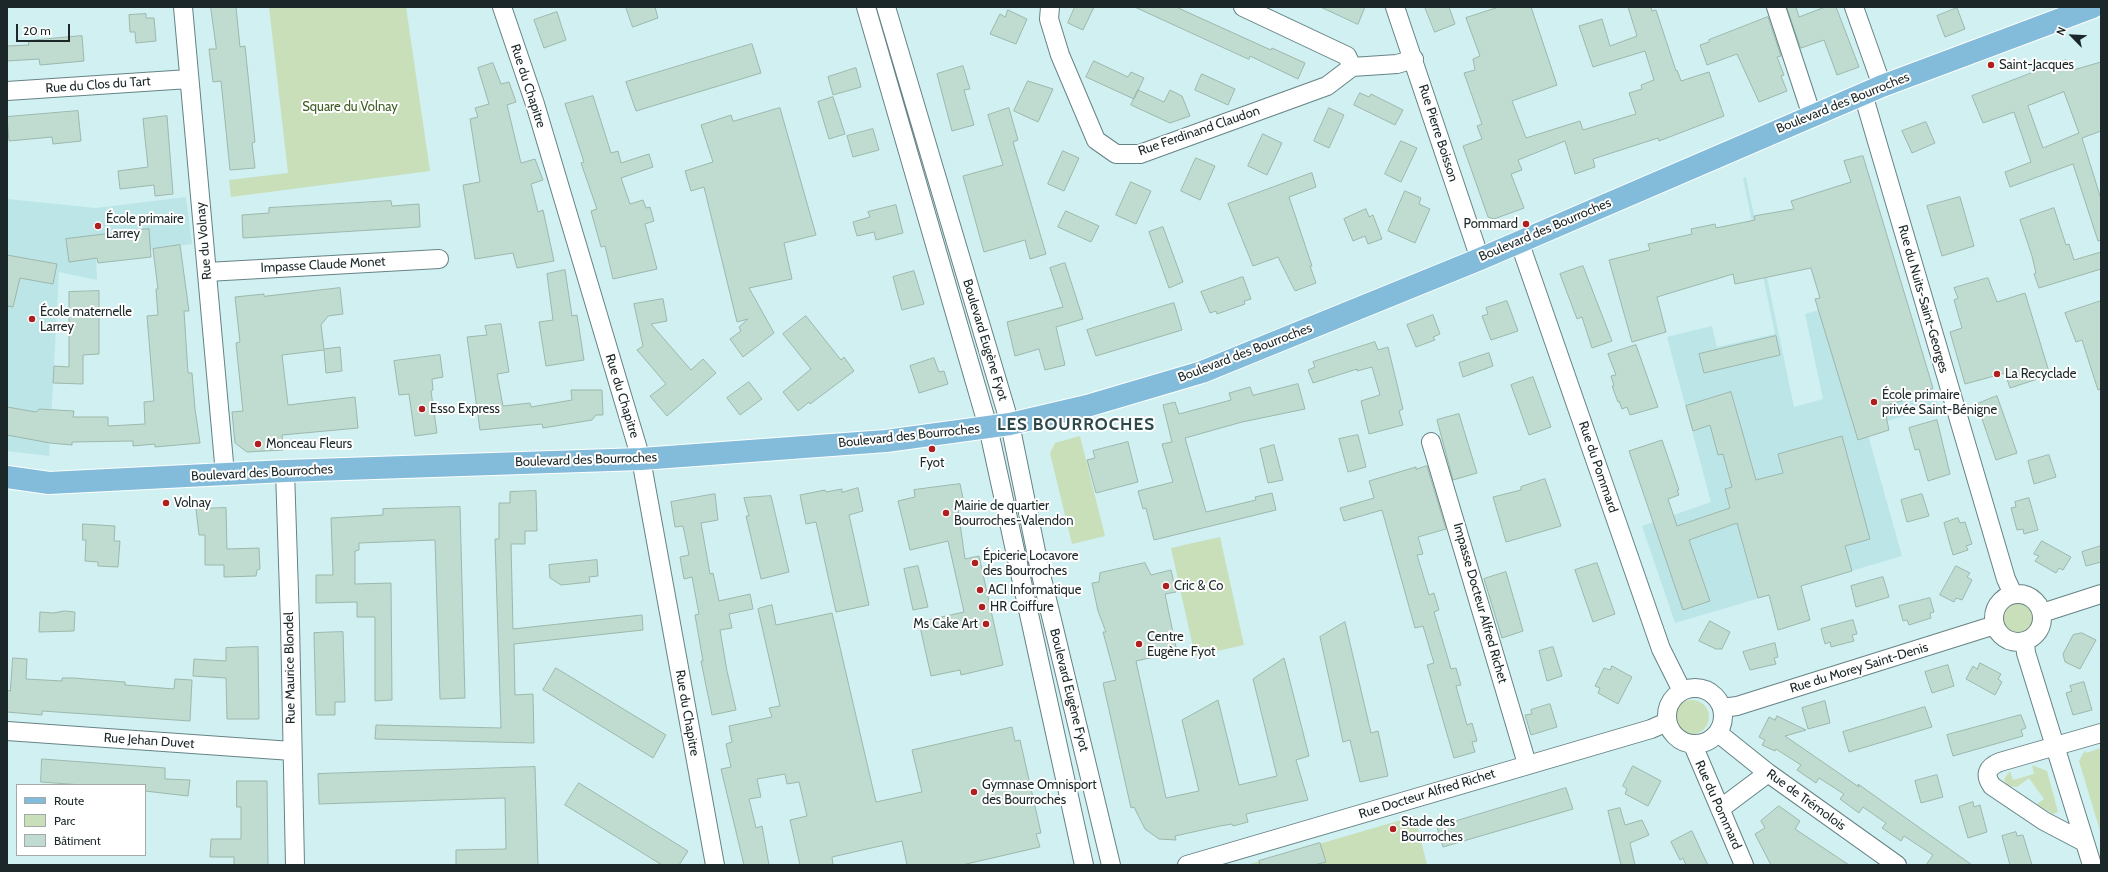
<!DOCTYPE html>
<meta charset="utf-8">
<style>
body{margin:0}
#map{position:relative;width:2108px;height:872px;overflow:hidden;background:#d0f0f2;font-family:Cabin,sans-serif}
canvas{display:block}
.frame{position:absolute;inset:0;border:8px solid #1b2728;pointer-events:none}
.legend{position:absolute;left:16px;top:784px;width:130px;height:72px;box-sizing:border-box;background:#fff;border:1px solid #a4a9a9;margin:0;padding:5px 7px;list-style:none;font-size:12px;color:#1b2728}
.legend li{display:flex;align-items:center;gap:8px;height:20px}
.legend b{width:20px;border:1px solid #a4a9a9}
.north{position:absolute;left:2052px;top:16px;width:40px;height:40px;-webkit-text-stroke:3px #fff;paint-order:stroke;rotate:294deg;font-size:11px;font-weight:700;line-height:16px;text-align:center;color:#1b2728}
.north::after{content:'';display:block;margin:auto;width:14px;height:18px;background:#1b2728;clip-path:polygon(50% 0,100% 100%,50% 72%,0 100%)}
.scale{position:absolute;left:16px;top:24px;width:54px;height:18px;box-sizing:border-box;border:2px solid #1b2728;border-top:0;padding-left:5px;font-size:12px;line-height:14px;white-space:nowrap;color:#1b2728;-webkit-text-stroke:3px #fff;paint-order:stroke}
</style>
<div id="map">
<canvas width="2108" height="872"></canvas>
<div class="frame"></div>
<ul class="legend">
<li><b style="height:5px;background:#83bcdb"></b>Route</li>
<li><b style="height:11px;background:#c9dfb9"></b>Parc</li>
<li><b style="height:11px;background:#c0dbcf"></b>Bâtiment</li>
</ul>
<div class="north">N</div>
<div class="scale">20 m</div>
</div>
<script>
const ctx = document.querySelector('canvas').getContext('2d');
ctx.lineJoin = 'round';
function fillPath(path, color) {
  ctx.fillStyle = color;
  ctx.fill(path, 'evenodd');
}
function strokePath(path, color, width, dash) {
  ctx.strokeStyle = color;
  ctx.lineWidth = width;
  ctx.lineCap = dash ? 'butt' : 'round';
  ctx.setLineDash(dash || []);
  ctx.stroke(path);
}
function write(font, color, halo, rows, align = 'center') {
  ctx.font = font + ' Cabin,sans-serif';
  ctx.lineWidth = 4;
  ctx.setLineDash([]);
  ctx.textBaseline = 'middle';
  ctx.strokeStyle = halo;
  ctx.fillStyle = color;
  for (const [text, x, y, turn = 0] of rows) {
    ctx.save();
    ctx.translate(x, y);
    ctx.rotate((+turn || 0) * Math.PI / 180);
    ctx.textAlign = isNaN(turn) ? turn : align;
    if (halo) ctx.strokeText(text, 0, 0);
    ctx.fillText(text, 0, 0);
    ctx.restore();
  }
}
const built = new Path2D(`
 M1746 177 1794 407 1823 399 1805 314 1902 286 1938 405 1866 428 1902 556 1675 623 1642 526 1711 502 1667 337 1712 326 1717 347 1775 334 1743 178Z
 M186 197 192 244 96 256 97 280 59 272 49 456 7 451V199L96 208Z`);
const green = new Path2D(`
 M269 7H406L430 171 231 197 229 180 288 173Z
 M1080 436 1105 536 1072 544 1050 453 1055 443Z
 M1220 537 1244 645 1195 656 1171 548Z
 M1999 619a19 19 0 1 1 38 0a19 19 0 1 1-38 0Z
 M1675 717a17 17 0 1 1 34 0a17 17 0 1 1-34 0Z
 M2101 748V834L2079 761 2085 750 2086 753Z
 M2032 765 2047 771 2058 812 2053 814 2037 804 2044 799 2029 778 2017 787 2007 786 2004 779 2010 771 2013 780 2034 774Z
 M1415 816 1427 865H1247Z`);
const building = new Path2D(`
 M211 7H236L240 47 245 46 255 142 252 143 255 168 230 170 221 81 213 82 209 49H216Z
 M626 7H655L658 18 633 27Z
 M1075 7H1094L1083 30 1068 23Z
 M1135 7H1176L1271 50 1272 48 1305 63 1298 79 1250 56 1249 59Z
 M1321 7H1365L1358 24Z
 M1425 7H1449L1455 24 1435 32Z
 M1499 7H1531L1557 85 1512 101 1526 138 1580 121 1583 130 1636 114 1629 93 1642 89 1641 85 1654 80 1645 51 1593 67 1579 26 1602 19 1610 46 1637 36 1628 7H1651L1652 11 1656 10 1676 71 1677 70 1681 81 1709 72 1724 116 1659 141 1658 138 1593 159 1595 167 1575 174 1565 141 1518 160 1522 170 1511 174 1524 208 1494 219 1488 217 1463 146 1482 139 1477 126 1482 124 1464 73 1475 70 1473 59 1480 56 1466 18Z
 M1787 7H1796L1799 17 1825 7H1836L1859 67 1837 75 1824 40 1801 48Z
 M1957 8 1965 29 1945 37 1937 16Z
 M1008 10 1027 19 1016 44 990 34 1000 14 1005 17Z
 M557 12 566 40 544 48 534 20Z
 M146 14V18H154L156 41 136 43 135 32H130L129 15Z
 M1768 17 1781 56 1777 57 1784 75 1781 76 1787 91 1759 102 1737 54 1707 65 1700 45 1709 42V40Z
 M82 36 84 61 40 65 39 59 7 61V46L29 45 28 41Z
 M752 44 761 73 636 111 626 82Z
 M2066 60 2067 62 2070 61 2073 70 2101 62V131L2082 138 2101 199V240L2098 241 2073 164 2010 187 2005 172 2031 162 2014 112 1983 123 1972 96ZM2064 92 2079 133 2043 148 2028 106Z
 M1094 61 1128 77 1131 72 1144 78 1134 99 1086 77Z
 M493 63 501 84 509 82 516 102 507 105 521 163 535 159 543 180 531 184 538 212 543 210 554 261 517 268 513 253 475 259 463 185 480 182 470 119 478 117 475 108 489 104 478 68Z
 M963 66 970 89 964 90 974 125 952 131 937 74Z
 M856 68 861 87 833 95 828 77Z
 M1202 74 1235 89 1228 105 1195 90Z
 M1028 81 1053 89 1038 122 1014 111Z
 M1138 90 1164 102 1170 90 1182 96 1190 116 1170 123 1131 105Z
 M1360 93 1369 97 1371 94 1403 110 1395 125 1354 105Z
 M593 96 611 153 618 151 621 163 649 154 653 167 621 178 630 204 643 200 646 208 650 207 654 221 645 224 657 269 613 279 605 246 601 247 591 211 597 209 581 163 584 162 565 104Z
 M833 97 845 134 829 139 818 102Z
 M780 108 816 235 784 243 792 279 749 288 774 333 743 357 730 339 741 331 739 327 748 319 737 322 704 187 691 191 685 171 713 162 701 125 731 115 733 121Z
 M1009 108 1018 140 1013 142 1046 254 1030 259 1025 240 984 252 963 176 1003 165 988 115Z
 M1329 108 1344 115 1329 148 1314 141Z
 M78 111 81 141 53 144 52 137 9 141 7 117Z
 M167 116 173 194 155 196 154 185 120 189 118 171 148 167 143 119Z
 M1926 122 1935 143 1912 153 1902 131Z
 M873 129 879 150 853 157 847 136Z
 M1263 134 1282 143 1267 175 1248 166Z
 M1401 141 1417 148 1401 182 1385 174Z
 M1063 151 1079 158 1064 191 1048 184Z
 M1863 156 1933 388 1923 392V395L1884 406 1889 430 1858 440 1815 299 1820 298 1811 268 1735 284 1733 274 1657 297 1666 332 1632 342 1609 260 1650 250 1648 244 1692 234 1691 229 1715 224 1716 228 1755 220 1754 216 1794 209 1791 201 1851 182 1844 161Z
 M1196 158 1215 166 1200 200 1181 191Z
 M1312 173 1316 187 1289 197 1312 266H1310L1316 283 1295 291 1278 257 1253 266 1228 204Z
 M1131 182 1151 191 1136 224 1116 215Z
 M1405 191 1421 198 1419 204 1430 209 1415 243 1388 231Z
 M1960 197 1974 246 1942 256 1927 206Z
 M391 201 392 206 419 204 420 227 243 238 242 215 269 213V208Z
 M896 205 903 233 876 240 874 232 857 236 853 222 870 217 868 212Z
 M2054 208 2066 245 2069 244 2074 260 2101 252V269L2039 288 2034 274 2036 273 2032 256 2020 220Z
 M1366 209 1369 217 1373 215 1382 239 1368 244 1365 236 1353 241 1344 219Z
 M1066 211 1099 226 1091 242 1058 227Z
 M1163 227 1183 282 1169 288 1149 232Z
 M149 229 151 257 98 263 97 258 69 262 66 239Z
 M180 245 189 311H184L188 373H192L195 409 200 443 155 447V444L133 446V441L72 442V445L50 443 7 435V407L36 412 39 409 74 411 73 417H108V426L145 424 144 402 154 401 147 316 158 315 156 289H158L153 249Z
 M7 255 57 264 53 284 20 278 13 307 7 306Z
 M1065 263 1083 319 1056 327 1065 365 1045 370 1039 349 1015 356 1007 322 1063 307 1050 268Z
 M1583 266 1612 341 1592 348 1582 317 1577 319 1560 274Z
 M565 270 572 316 577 315 584 360 546 366 539 322 553 320 547 274Z
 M914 271 924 304 902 310 893 277Z
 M1243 277 1251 299 1244 301 1245 304 1217 314 1216 311 1210 313 1201 292Z
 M1988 278 1997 302 2025 293 2050 375 2010 388 2005 373 1965 384 1950 332 1962 328 1954 300 1958 298 1954 288Z
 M340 288 343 314 328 316 321 325 324 349 340 347 342 371 326 373 324 350 282 355 288 405 355 397 358 428 282 435 283 450 247 452 235 443 232 412 243 411 236 343 240 342 235 297 264 294V296Z
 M99 291V354L83 355V384L53 383 54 366 69 367V292Z
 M663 299 667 321 651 324 691 370 703 359 716 373 667 416 650 396 666 384 637 350 643 346 634 304Z
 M1507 301 1518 331 1491 340 1482 316 1488 314 1486 308Z
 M2101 301V389L2098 390 2082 340 2076 342 2065 313Z
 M1174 303 1182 330 1096 356 1087 330Z
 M1433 315 1440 334 1433 337 1435 340 1416 347 1407 325Z
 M806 316 841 360 844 357 854 371 810 404 809 402 798 411 783 392 811 369 783 334Z
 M501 324 509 372 497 374 503 406 530 403 531 407 572 400 571 390H602L603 415H596L592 420 543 428 542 424 480 430 467 337 487 335 485 326Z
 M1776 336 1780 355 1704 373 1699 354Z
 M1375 342 1378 350 1388 347 1403 409 1399 411 1403 425 1369 434 1361 401 1380 395 1372 367 1357 371V369L1313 383 1308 370 1315 367 1313 362Z
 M1636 345 1658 407 1630 415 1627 407 1622 409 1619 401 1618 402 1612 386H1614L1611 376 1616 375 1608 354Z
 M1489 353 1493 366 1463 377 1459 363Z
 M440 355 443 377 432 379 433 390 431 391 437 433 415 436 409 394 399 395 394 361Z
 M934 358 939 372 944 371 948 384 919 393 910 366Z
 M1533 377 1551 427 1529 435 1511 385Z
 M749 382 762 399 740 415 727 398Z
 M1298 384 1305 409 1242 422 1185 438 1206 512 1256 500 1255 497 1272 493 1276 510 1154 540 1146 508 1143 509 1138 491 1173 482 1162 444 1172 442 1163 405 1175 402 1179 414 1231 400 1229 393 1250 387 1253 395Z
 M1731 392 1756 480 1783 473 1778 454 1842 436 1870 539 1845 546 1852 571 1801 586 1810 620 1778 630 1769 595 1758 598 1737 523 1689 540 1710 601 1683 610 1629 451 1662 440 1679 490H1677L1679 495 1668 499 1677 526 1730 508 1725 489 1732 487 1723 454 1718 455 1710 425 1693 431 1686 406Z
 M1997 396 2017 453 1996 460 1977 404Z
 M1459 414 1477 473 1453 480 1437 420Z
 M1937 420 1950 474 1928 481 1919 449 1915 450 1909 428Z
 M1358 435 1366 467 1348 472 1339 439Z
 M1128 442 1138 482 1096 493 1087 460 1095 458 1093 451Z
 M1274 445 1283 480 1268 483 1260 449Z
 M2049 455 2056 477 2034 484 2028 461Z
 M1427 466 1446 529 1418 537 1423 554 1417 555 1429 595 1434 593 1439 610 1434 612 1451 669 1456 668 1461 685 1456 686 1467 725 1472 723 1477 741 1472 742 1475 752 1454 758 1427 665 1434 663 1423 626 1415 628 1382 510 1344 521 1340 508 1374 498 1369 481 1416 467V469Z
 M1545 479 1561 526 1506 542 1493 497 1521 490V487Z
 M960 484 965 507 958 509 965 559 979 556 1003 665 961 675 960 670 931 676 919 622 964 612 948 541 910 550 898 501 915 497 914 490Z
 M858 488 863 511 849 515 869 605 836 612 816 522 806 524 800 495 825 490 826 492 842 489V492Z
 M536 491 537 531H525V544H511L513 629 642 615 643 630 514 644 515 695 533 694 534 743 375 739 376 725 501 728 495 539H499V503H510V492Z
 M715 494 718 520 701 523 710 574 713 573 719 601 750 594 753 609 729 614 732 628 720 630 727 671 736 710 712 715 701 661H703L695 615 699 614 692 577 684 579 680 557 689 555 683 526 675 527 671 502Z
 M1922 494 1929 516 1907 522 1901 500Z
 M771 496 789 572 761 579 746 516H749L744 498Z
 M2029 498 2038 530 2024 534 2023 529 2017 530 2011 508 2016 507 2015 502Z
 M460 507 465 698 440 699 435 540 359 543V550L355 551V584L391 583 392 700 375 701V617H357V602L316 603V575H333L331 518 383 515V509Z
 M226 508 227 549 259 548 260 569 257 570 256 576 224 577V565H205V535H199L196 509Z
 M1958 518 1960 523 1965 522 1972 544 1966 546 1968 550 1953 555 1944 523Z
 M83 524 115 526 114 541H120L118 567 98 566V562L85 561 86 540H83Z
 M2042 541 2071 557 2063 570 2059 568 2056 573 2035 561 2039 556 2034 554Z
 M2101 546V562L2086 566 2082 552Z
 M597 560 598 576 589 577 590 582 561 585 550 578 549 565Z
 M1145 563 1151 575 1171 570 1176 592 1165 594 1177 652 1136 661 1166 798 1199 791 1182 720 1218 700 1239 785 1277 776 1253 679 1284 658 1309 756 1296 760 1308 800 1246 814 1248 822 1233 826 1232 824 1220 826 1175 836 1176 840 1159 839 1145 829 1134 807 1131 808 1103 683 1116 680 1103 632H1106L1098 611 1092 583 1099 582 1100 573Z
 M1597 563 1615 614 1593 622 1575 570Z
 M918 566 928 607 913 610 904 569Z
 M1956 566 1970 573 1967 577 1972 580 1962 600 1956 598 1954 602 1940 595Z
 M1506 572 1523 631 1502 638 1484 579Z
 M1883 577 1889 597 1856 607 1851 586Z
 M1930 598 1934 612 1930 613 1931 618 1909 625 1907 620 1903 621 1899 606Z
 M772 605 776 625 832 613 876 802 922 792 912 750 1012 727 1015 741 1020 740 1041 833 1036 834 1040 847 962 865H907L902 841 832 857 833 865H800L790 820 807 816 799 782 787 784 785 774 757 779 761 797 749 799 756 828 762 826 769 865H744L721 769 731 767 726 744 732 742 729 726 772 717 769 708 780 706 758 609Z
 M65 611 75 612 74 631 39 632 40 612 53 613Z
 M1853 620 1857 634 1852 635 1854 641 1831 647 1830 642 1825 644 1821 629Z
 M1710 621 1730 632 1722 649H1716L1699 641Z
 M1345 622 1371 733 1378 731 1388 776 1360 782 1350 740 1343 742 1320 637Z
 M343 632 345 702H335V715H316L314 633Z
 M2082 633 2096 640 2080 669 2065 662 2063 654 2073 635Z
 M1775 643 1778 657 1774 658 1776 664 1750 670 1743 652Z
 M258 647 259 719H227L226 678 193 676 194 659 226 661V648Z
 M1553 647 1562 676 1547 681 1539 651Z
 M13 658 27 659 26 679 62 681V678H73L125 682V685L174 689 175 679 192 680 190 721 42 711V715L7 712V690L10 691Z
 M1980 663 2001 674 1998 679 2002 682 1995 695 1966 679 1973 666 1977 669Z
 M1948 665 1954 686 1932 693 1925 672Z
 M1612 666 1632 677 1618 704 1598 693 1600 688 1595 686 1604 668 1610 670Z
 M556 668 666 735 653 758 543 690Z
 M2084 682 2092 710 2073 715 2066 693 2072 691 2070 686Z
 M1825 701 1830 723 1808 729 1802 708Z
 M1550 704 1557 727 1531 735 1525 715 1532 714 1531 710Z
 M1925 707 1932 727 1849 752 1843 732Z
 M2021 715 2026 728 2021 730 2023 736 1953 756 1947 735Z
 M1777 716 1806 730 1785 736 1859 787 1858 784 1972 865H1926L1933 855 1904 836 1901 841 1882 828 1886 823 1863 807 1859 813 1840 799 1844 794 1819 778 1816 783 1797 770 1801 765 1776 749 1775 751 1762 745 1765 740 1759 737 1769 717 1775 720Z
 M42 759 165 768V779L190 780 188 796 145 791V785H82L41 782Z
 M1633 766 1661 781 1648 806 1625 794 1627 789 1623 786Z
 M535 767 538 865H456V850L506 849 505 798 319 804 318 774Z
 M1937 775 1943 797 1921 803 1915 781Z
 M237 781H267L268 865H234V857H210L211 839H241V807H237Z
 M579 783 688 851 679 865H662L565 805Z
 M1566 788 1573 809 1443 847 1437 827Z
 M1973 802 1974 807 1980 805 1987 832 1968 838 1959 807Z
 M1779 806 1800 821 1795 829 1849 865H1771L1755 834 1765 828 1761 821Z
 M1620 808 1625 825 1642 820 1649 835 1630 843 1635 865H1621L1608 811Z
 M1692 831 1703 855 1708 865H1686L1683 858 1680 860 1671 842Z
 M2016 832 2017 836 2023 835 2032 865H2010L2002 836Z
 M1320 843 1326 862 1314 865H1260L1259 861Z`);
const minor = new Path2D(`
 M183 7 225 474
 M502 7 535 104 641 459 715 865
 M866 7 988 427 1084 865
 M886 7 1010 424 1039 566 1111 865
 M1050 7 1049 19 1060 55 1096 140 1116 154H1140L1327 86 1352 67 1397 64 1414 59
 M1243 7 1347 56 1352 67
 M1395 7 1480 259
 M1776 7 1812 116
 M1854 7 1882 86
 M7 91 189 79
 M1863 94 2006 579 2013 594
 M1519 241 1661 649 1682 691
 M207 272 439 259
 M1431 442 1527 764
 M285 471 290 623 295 865
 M1994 618a24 24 0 1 1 48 0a24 24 0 1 1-48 0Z
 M2042 613 2101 594
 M2025 642 2026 653 2092 865
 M1667 716a28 28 0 1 1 56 0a28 28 0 1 1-56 0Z
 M1722 708 1737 706 1995 625
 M7 731 292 751
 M1718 733 1768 773 1897 865
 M1693 745 1744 865
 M1720 809 1768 773
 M2084 842 2044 821 1992 786C1984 775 1987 767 2000 762L2101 733
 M1187 865 1651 729 1667 722`);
const major = new Path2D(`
 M7 477 49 483 285 471 641 459 886 441 1010 424 1087 406 1202 372 1480 259 1882 86 2093 7`);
const markers = [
 [1991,65,4,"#b01f1f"],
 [1526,224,4,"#b01f1f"],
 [98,226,4,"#b01f1f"],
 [32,319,4,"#b01f1f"],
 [1997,374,4,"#b01f1f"],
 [1874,402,4,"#b01f1f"],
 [422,409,4,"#b01f1f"],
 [258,444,4,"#b01f1f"],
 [932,449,4,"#b01f1f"],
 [166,503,4,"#b01f1f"],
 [946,513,4,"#b01f1f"],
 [975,563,4,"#b01f1f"],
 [1166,586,4,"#b01f1f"],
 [980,590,4,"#b01f1f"],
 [982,607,4,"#b01f1f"],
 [986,624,4,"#b01f1f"],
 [1139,644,4,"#b01f1f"],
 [974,792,4,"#b01f1f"],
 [1393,829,4,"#b01f1f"]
];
const poiNames = [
 ["Saint-Jacques",1999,65],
 ["École primaire",106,219],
 ["Larrey",106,234],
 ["Pommard",1518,224,"right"],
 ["École maternelle",40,312],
 ["Larrey",40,327],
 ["La Recyclade",2005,374],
 ["École primaire",1882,395],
 ["privée Saint-Bénigne",1882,410],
 ["Esso Express",430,409],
 ["Monceau Fleurs",266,444],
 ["Fyot",932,463,"center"],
 ["Volnay",174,503],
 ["Mairie de quartier",954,506],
 ["Bourroches-Valendon",954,521],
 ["Épicerie Locavore",983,556],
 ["des Bourroches",983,571],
 ["Cric & Co",1174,586],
 ["ACI Informatique",988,590],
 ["HR Coiffure",990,607],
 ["Ms Cake Art",978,624,"right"],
 ["Centre",1147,637],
 ["Eugène Fyot",1147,652],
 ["Gymnase Omnisport",982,785],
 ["des Bourroches",982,800],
 ["Stade des",1401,822],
 ["Bourroches",1401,837]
];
const streetNames = [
 ["Rue du Clos du Tart",98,85,-4],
 ["Rue du Chapitre",528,86,72],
 ["Boulevard des Bourroches",1843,103,-22],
 ["Rue Ferdinand Claudon",1199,131,-19],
 ["Rue Pierre Boisson",1438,133,72],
 ["Boulevard des Bourroches",1545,230,-23],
 ["Rue du Volnay",204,241,-95],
 ["Impasse Claude Monet",323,265,-3],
 ["Rue du Nuits-Saint-Georges",1923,299,74],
 ["Boulevard Eugène Fyot",985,340,73],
 ["Boulevard des Bourroches",1245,353,-21],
 ["Rue du Chapitre",622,396,73],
 ["Boulevard des Bourroches",909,436,-6],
 ["Boulevard des Bourroches",586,460,-2],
 ["Rue du Pommard",1598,467,71],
 ["Boulevard des Bourroches",262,473,-3],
 ["Impasse Docteur Alfred Richet",1480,603,74],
 ["Rue Maurice Blondel",290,668,-91],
 ["Rue du Morey Saint-Denis",1859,668,-17],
 ["Boulevard Eugène Fyot",1069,690,76],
 ["Rue du Chapitre",687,713,80],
 ["Rue Jehan Duvet",149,741,4],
 ["Rue Docteur Alfred Richet",1427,794,-17],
 ["Rue de Trémolois",1806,800,36],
 ["Rue du Pommard",1718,805,66]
];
const parkNames = [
 ["Square du Volnay",350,107]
];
const districtNames = [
 ["LES BOURROCHES",1076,425]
];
fillPath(built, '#bce5e8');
fillPath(green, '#c9dfb9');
fillPath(building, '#c0dbcf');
strokePath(building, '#9db7ab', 1);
strokePath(minor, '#668385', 20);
strokePath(major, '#fff', 24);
strokePath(minor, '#fff', 18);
strokePath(major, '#83bcdb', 22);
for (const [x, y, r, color] of markers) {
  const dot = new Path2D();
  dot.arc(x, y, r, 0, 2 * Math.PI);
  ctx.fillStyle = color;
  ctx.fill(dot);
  strokePath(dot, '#fff', 1.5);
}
write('13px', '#1b2728', '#fff', poiNames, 'left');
write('13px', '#1b2728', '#fff', streetNames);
write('13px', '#3f5c22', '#fff', parkNames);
ctx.letterSpacing = '1px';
write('bold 17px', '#2e494b', '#fff', districtNames);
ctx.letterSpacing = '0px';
</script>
